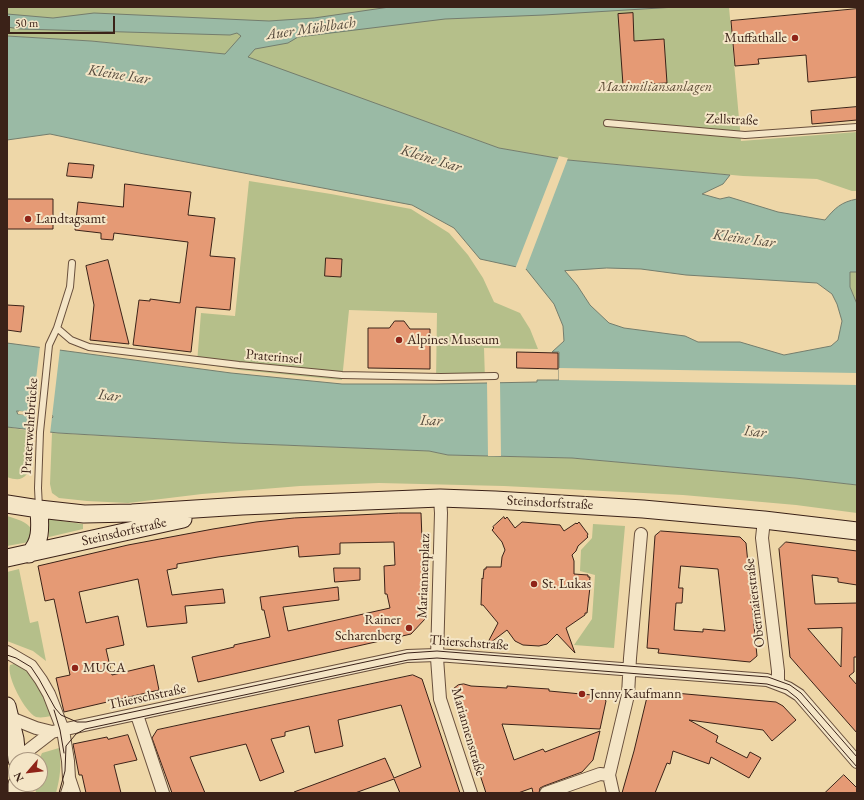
<!DOCTYPE html>
<meta charset="utf-8">
<style>
body{margin:0}
#map{position:relative;width:864px;height:800px;overflow:hidden;background:#eed7a8;font-family:"EB Garamond",serif}
canvas{display:block}
.frame{position:absolute;inset:0;border:8px solid #3b2218;pointer-events:none}
.north{position:absolute;left:8px;top:752px;width:40px;height:40px;box-sizing:border-box;background:#f4e5c6;border:1px solid #aa9780;border-radius:50%;rotate:242deg;font-size:11px;font-weight:700;line-height:16px;text-align:center;color:#3b2218}
.north::after{content:'';display:block;margin:auto;width:14px;height:18px;background:#8f2418;clip-path:polygon(50% 0,100% 100%,50% 72%,0 100%)}
.scale{position:absolute;left:8px;top:16px;width:107px;height:18px;box-sizing:border-box;border:2px solid #3b2218;border-top:0;padding-left:5px;font-size:12px;line-height:14px;white-space:nowrap;color:#3b2218;-webkit-text-stroke:3px #f4e5c6;paint-order:stroke}
</style>
<div id="map">
<canvas width="864" height="800"></canvas>
<div class="frame"></div>
<div class="north">N</div>
<div class="scale">50 m</div>
</div>
<script>
const ctx = document.querySelector('canvas').getContext('2d');
ctx.lineJoin = 'round';
function fillPath(path, color) {
  ctx.fillStyle = color;
  ctx.fill(path, 'evenodd');
}
function strokePath(path, color, width, dash) {
  ctx.strokeStyle = color;
  ctx.lineWidth = width;
  ctx.lineCap = dash ? 'butt' : 'round';
  ctx.setLineDash(dash || []);
  ctx.stroke(path);
}
function write(font, color, halo, rows, align = 'center') {
  ctx.font = font + ' "EB Garamond",serif';
  ctx.lineWidth = 4;
  ctx.setLineDash([]);
  ctx.textBaseline = 'middle';
  ctx.strokeStyle = halo;
  ctx.fillStyle = color;
  for (const [text, x, y, turn = 0] of rows) {
    ctx.save();
    ctx.translate(x, y);
    ctx.rotate((+turn || 0) * Math.PI / 180);
    ctx.textAlign = isNaN(turn) ? turn : align;
    if (halo) ctx.strokeText(text, 0, 0);
    ctx.fillText(text, 0, 0);
    ctx.restore();
  }
}
const green = new Path2D(`
 M7 7H729L741 141 857 132V191H852L817 179 743 176 568 160 499 148 352 95 214 53 91 41 7 36Z
 M249 181 331 194 411 209 449 233 468 255 483 278 494 302 520 313 530 329 538 349 484 348 485 380 436 381 437 313 349 310 342 380 240 370 197 363 201 313 235 316Z
 M850 272H857V304L850 287Z
 M7 427 29 431 27 474C21 481 16 480 7 477Z
 M52 433 233 443 429 451 448 455 572 458 795 478 857 485V513L796 505 683 495 504 486 379 483 300 486 202 494 128 503 87 501 59 498 52 493 50 484Z
 M7 516C16 519 27 521 32 530L29 542 7 546Z
 M48 519 83 524V529L49 537Z
 M593 524 625 526 614 648 574 645 592 619 595 575 580 571 581 550 592 538Z
 M19 569 30 623 38 621 46 661 33 651 7 641V572Z
 M14 664C34 668 46 699 51 716 46 717 41 718 36 717 25 712 6 676 10 665Z
 M59 748C62 764 60 778 56 793H36L35 784H40V760H39L42 753Z`);
const water = new Path2D(`
 M390 7H676L544 15 445 19 298 37 288 43 255 49 248 57 499 148 568 160 730 175 723 184 702 194 720 199 729 197 778 212 825 220C835 208 841 202 857 199V272H850V287L857 304V485L795 478 572 458 448 455 429 451 233 443 58 433 7 427V343L231 373 342 384H435L537 382V380H559V352H552L564 341 563 326 554 304 526 269 480 259 454 228 412 205 144 154 50 134 7 140V36L91 41 225 54 241 36 237 33 230 35 20 29 7 27V14L53 18 94 13 269 21 314 18ZM607 268 641 269 686 275 817 283 832 294 837 304 842 321 838 340 831 346 784 355 740 342H698L685 336 624 328 609 323 590 305 577 285 565 271ZM17 411 52 415 53 417 52 418 18 414Z`);
const pier = new Path2D(`
 M559 156 568 158 525 271 515 269Z
 M40 346 60 349 50 434 30 431 32 416 18 414 19 411 32 412Z
 M559 368 857 373V385L559 380Z
 M487 382H500L501 456H488Z`);
const building = new Path2D(`
 M857 9V77L808 82 806 55 758 59 759 64 735 66 731 21Z
 M633 13 634 41 664 39 667 83 623 85 618 14Z
 M857 107V120L812 124 811 111Z
 M69 163 94 165 92 178 67 176Z
 M125 184 191 192 188 215 215 218 210 256 235 258 230 310 196 307 191 352 133 345 139 300 150 301V299L180 303 188 242 114 233 113 240 101 239V233L75 230 78 202 123 207Z
 M7 199H53V229H7Z
 M326 258 342 259 341 277 325 276Z
 M108 260 129 344 90 340 94 305 86 266Z
 M7 305 24 306 21 332 7 330Z
 M395 321H404L410 329H430V369L368 368V328H389Z
 M517 352 558 353V369L517 368Z
 M399 513H421L425 619 411 634 198 682 192 657 234 647V645L270 637 264 610H262L260 597 338 587 339 600 283 607 288 631 390 608 387 594H385L384 566 395 565 394 542 340 543V554L299 557 298 546 218 557 177 564V568L167 570 172 595 223 589 225 603 185 606 187 623 147 627 138 579 79 592 86 623 118 616 124 645 106 649 112 675 154 665 159 690 64 712 56 678 70 675 54 599 45 601 38 566 128 545 213 529 256 522 294 518Z
 M504 517 505 519 507 517 515 528 522 522 560 525 564 531 576 523 577 524 579 522 588 534 587 536 588 537 578 546 576 551 572 555 574 561V574L588 575V577H590L589 587H590L587 613H585V615L566 628 575 653 557 634 547 644 539 646 523 645 515 641 507 630 486 646 498 623 483 605H481L482 578 483 579 484 569H486V567H501L502 557 505 550 502 542 492 530 494 528 493 527Z
 M661 531 740 537 746 543 757 656 750 662 658 653 659 649 647 648 655 536ZM681 566 718 569 725 631 703 629V632L674 630 676 603H682L683 588H679Z
 M786 542 857 551V585L838 582V578L812 575 815 604 857 603V657H854V672L849 676 857 685V733L790 657 779 549ZM842 628 841 667 808 629Z
 M334 568H360V580L335 582Z
 M413 675 422 679 460 793H400L394 779 355 793H294V792L385 758 394 778 421 767 401 705 338 720 343 746 315 753 309 726 285 732V736L271 739 284 772 260 781 246 744 190 757 205 793H172L152 738 157 730Z
 M464 684 471 686 507 688V686L533 688 549 689V691L603 696 606 701 600 729 502 724 514 760 543 749 545 752 600 731 593 760 582 772 544 786 540 788 539 793H533L532 788 518 793H486L454 696 453 689 458 685Z
 M652 691 776 702 783 706 796 720 772 741 763 730 689 720 718 736 716 742 747 758 750 752 761 758 749 778 711 757 709 764 673 751 670 764 667 763 655 793H622L634 751 648 693Z
 M128 735 137 760 114 765 121 793H86L82 775H79L73 744 107 737 108 739Z
 M844 775 857 788V793H825Z`);
const service = new Path2D(`
 M607 123 745 135 857 127
 M57 328 71 340 89 347 239 365 342 375 441 377 495 376
 M39 508 38 488 40 432 49 345 57 328 70 287 72 263
 M64 793 68 781`);
const minor = new Path2D(`
 M440 498 441 513 437 658 440 699 471 793
 M764 520 762 538 778 671V683
 M7 652 31 666 41 680 49 694 63 730 68 761 69 778 74 793
 M137 715 163 793
 M11 718 36 728 52 732
 M17 759 52 732 407 656 437 655 767 680 788 688 799 695 857 762
 M546 793 600 774 609 775
 M613 793 609 775 628 695 630 658 641 534`);
const secondary = new Path2D(`
 M7 504 39 509 84 514 132 513 242 506 440 498 495 500 643 509 764 520 857 531
 M29 554C42 542 40 526 39 509
 M7 558 183 519
 M7 706 15 739 17 760
 M17 793V784`);
const tram = new Path2D(`
 M7 655 16 658 31 667 39 679 55 708 61 715 77 722H86L407 653 437 651 768 677 790 685 801 693 857 757
 M54 710 60 730 64 753
 M59 793 65 771 66 746 76 734 85 729 408 660 437 658 767 684 787 690 797 698 857 767`);
const markers = [
 [795,38,4,"#8f2418"],
 [28,219,4,"#8f2418"],
 [399,340,4,"#8f2418"],
 [534,584,4,"#8f2418"],
 [409,628,4,"#8f2418"],
 [75,668,4,"#8f2418"],
 [582,694,4,"#8f2418"]
];
const poiNames = [
 ["Muffathalle",787,38,"right"],
 ["Landtagsamt",36,219],
 ["Alpines Museum",407,340],
 ["St. Lukas",542,584],
 ["Rainer",401,620,"right"],
 ["Scharenberg",401,636,"right"],
 ["MUCA",83,668],
 ["Jenny Kaufmann",590,694]
];
const parkNames = [
 ["Maximiliansanlagen",655,87]
];
const streetNames = [
 ["Zellstraße",732,120,2],
 ["Praterinsel",274,357,5],
 ["Praterwehrbrücke",30,426,-86],
 ["Steinsdorfstraße",550,503,3],
 ["Steinsdorfstraße",124,532,-13],
 ["Mariannenplatz",424,576,-88],
 ["Obermaierstraße",755,603,-97],
 ["Thierschstraße",469,643,4],
 ["Thierschstraße",147,697,-12],
 ["Mariannenstraße",468,732,74]
];
const waterNames = [
 ["Auer Mühlbach",311,29,-8],
 ["Kleine Isar",119,75,9],
 ["Kleine Isar",431,159,17],
 ["Kleine Isar",744,239,8],
 ["Isar",109,396,7],
 ["Isar",431,421,2],
 ["Isar",755,432,6]
];
fillPath(green, '#b5bf8a');
fillPath(water, '#9abaa5');
strokePath(water, '#747d6d', 1);
fillPath(pier, '#eed7a8');
fillPath(building, '#e59a75');
strokePath(building, '#3b2218', 1);
strokePath(service, '#684f3c', 8);
strokePath(minor, '#684f3c', 14);
strokePath(secondary, '#3b2218', 19);
strokePath(service, '#f4e5c6', 6);
strokePath(minor, '#f4e5c6', 12);
strokePath(secondary, '#f4e5c6', 17);
strokePath(tram, '#3b2218', 1);
for (const [x, y, r, color] of markers) {
  const dot = new Path2D();
  dot.arc(x, y, r, 0, 2 * Math.PI);
  ctx.fillStyle = color;
  ctx.fill(dot);
  strokePath(dot, '#f4e5c6', 1.5);
}
write('14px', '#3b2218', '#f4e5c6', poiNames, 'left');
write('italic 14px', '#5a4934', '#f4e5c6', parkNames);
write('14px', '#3b2218', '#f4e5c6', streetNames);
write('italic 15px', '#53483b', '#f4e5c6', waterNames);
</script>
